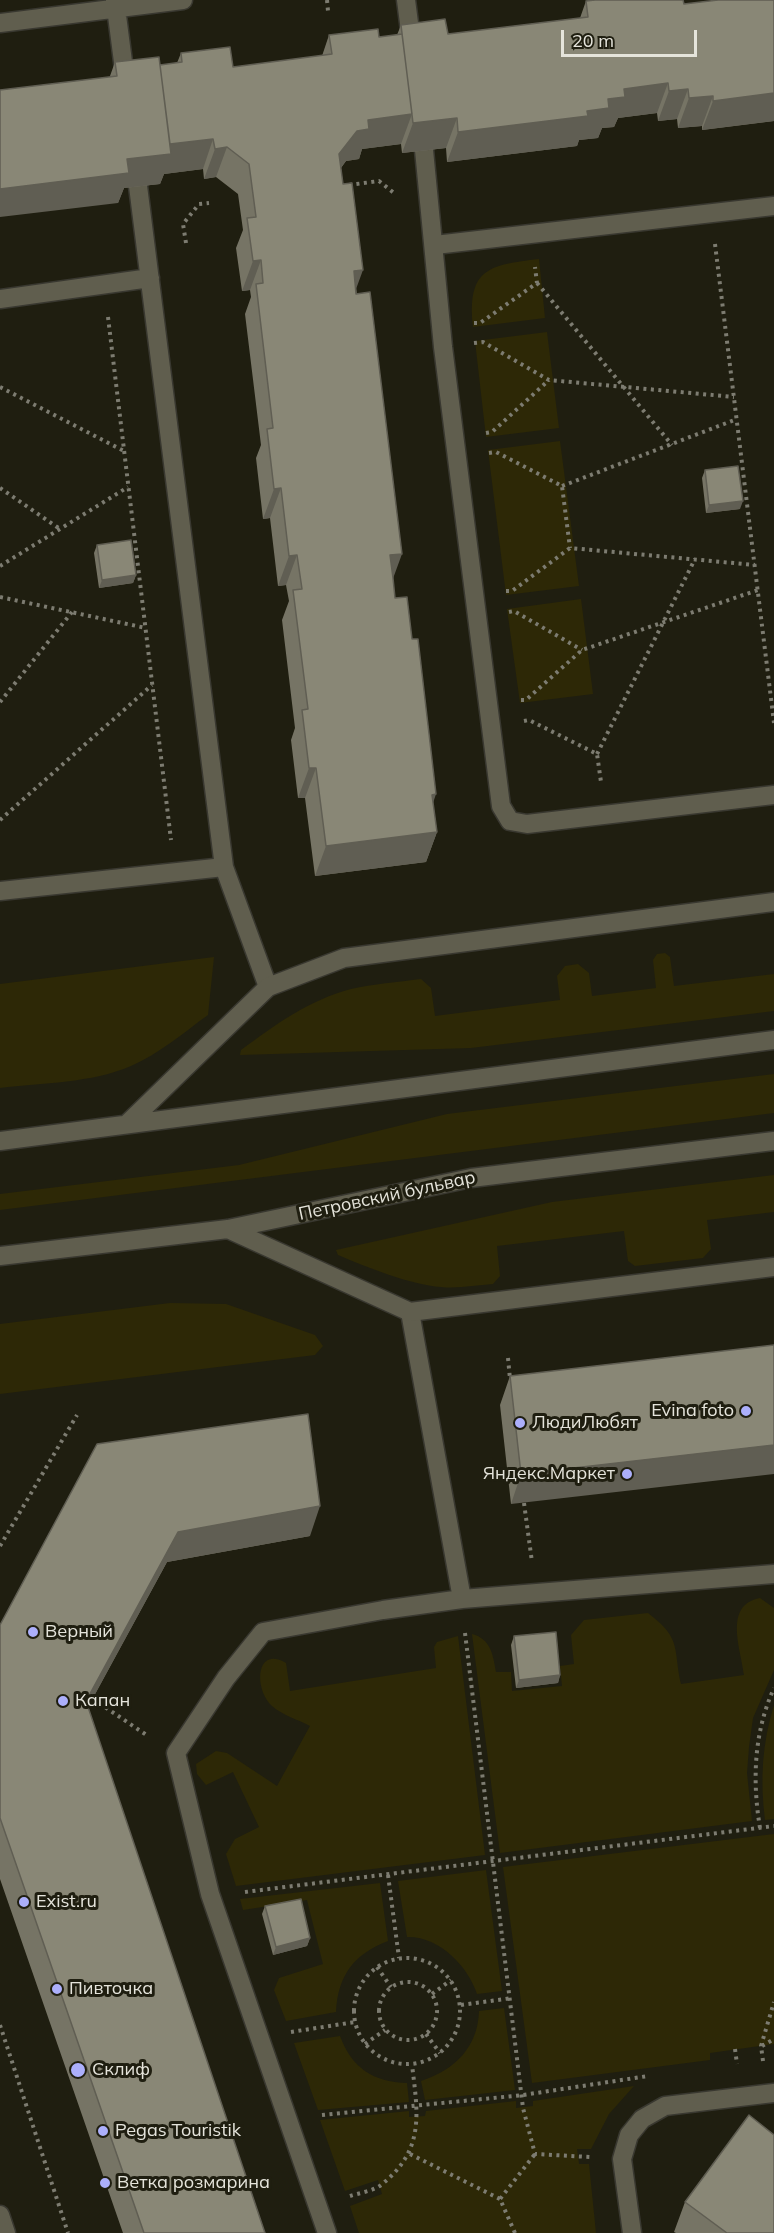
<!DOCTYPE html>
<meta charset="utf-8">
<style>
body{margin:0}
#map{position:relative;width:774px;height:2233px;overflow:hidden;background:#1f1e10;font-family:Mulish,sans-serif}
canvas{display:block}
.scale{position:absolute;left:561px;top:30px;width:136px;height:27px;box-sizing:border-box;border:3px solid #e5e4db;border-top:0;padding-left:8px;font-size:18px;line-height:21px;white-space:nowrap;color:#e5e4db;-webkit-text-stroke:4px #1f1e10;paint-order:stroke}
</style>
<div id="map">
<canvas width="774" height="2233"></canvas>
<div class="scale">20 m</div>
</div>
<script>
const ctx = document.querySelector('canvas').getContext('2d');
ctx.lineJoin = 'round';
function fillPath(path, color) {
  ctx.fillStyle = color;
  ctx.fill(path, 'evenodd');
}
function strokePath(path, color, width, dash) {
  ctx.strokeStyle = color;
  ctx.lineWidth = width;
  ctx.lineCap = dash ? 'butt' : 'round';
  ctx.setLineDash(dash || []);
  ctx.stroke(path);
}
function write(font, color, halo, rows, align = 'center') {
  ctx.font = font + ' Mulish,sans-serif';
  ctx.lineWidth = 6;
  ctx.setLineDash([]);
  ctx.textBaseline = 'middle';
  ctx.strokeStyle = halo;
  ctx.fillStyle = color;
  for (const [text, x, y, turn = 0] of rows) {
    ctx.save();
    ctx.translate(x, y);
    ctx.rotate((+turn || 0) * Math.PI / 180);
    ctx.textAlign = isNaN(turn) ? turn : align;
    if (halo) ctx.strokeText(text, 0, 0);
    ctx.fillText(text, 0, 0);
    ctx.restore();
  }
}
const green = new Path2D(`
 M539 259 545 318 473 327C467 269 488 265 539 259Z
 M547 332 559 428 486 437 475 341Z
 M560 441 579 586 506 595 488 450Z
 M581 599 593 694 520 703 507 609Z
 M665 953 670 957 674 986 774 974V1011L471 1048 240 1055 241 1050C275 1025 309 1000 351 989 373 984 398 982 421 979L431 988 435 1016 560 1000 557 976 565 966 578 964 589 973 592 996 656 988 653 960 657 954Z
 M214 957 208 1015C183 1033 159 1054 131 1066 92 1083 42 1083 0 1088V984Z
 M774 1074V1113L0 1210V1194L239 1165 447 1114Z
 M774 1175V1212L707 1220 711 1249 703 1258 635 1266 628 1261 624 1231 497 1246 500 1276 493 1284C476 1285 458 1289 441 1287 411 1285 366 1267 338 1255L336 1250 552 1202Z
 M170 1303 226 1304 315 1335 323 1346 315 1355 0 1394V1324Z
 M760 1598 774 1608V1670L753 1718 749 1747 747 1773 752 1821 500 1853 472 1634C491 1639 493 1655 496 1672H511L512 1691 562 1686 560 1666 574 1664 571 1635 584 1620 648 1613C682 1639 673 1647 681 1684L744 1675C741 1649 723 1605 760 1598Z
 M458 1636 485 1855 236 1886 226 1854 235 1839 259 1827 233 1772 206 1785 197 1774 196 1764 216 1751 227 1753 277 1786 310 1726C299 1720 282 1715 272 1706 254 1690 255 1645 286 1663L290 1691 436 1668 434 1647 437 1642Z
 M774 1705V1819L765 1820C760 1780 762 1744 774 1705Z
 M774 1834V2044L710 2053V2060L532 2083 503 1867Z
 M486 1870 502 1991 477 1994C468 1966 439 1936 407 1937L398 1881Z
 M380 1883 388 1941C354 1954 338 1975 336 2012L286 2021 274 1990 279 1978 323 1964 307 1900 243 1910 240 1899Z
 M504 2008 515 2090 425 2100 421 2081C455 2070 478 2047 479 2011Z
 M340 2036C352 2068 373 2082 407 2083L409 2102 318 2110 294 2043Z
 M634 2086 609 2114 591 2149H577L579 2164H589L596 2233H359L350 2206 382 2194 378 2180 345 2191 320 2120 409 2111V2117L425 2116 426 2111 516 2101V2108L533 2106V2101Z`);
const path = new Path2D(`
 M327 0 328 11
 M349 185 379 181 394 193
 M186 243 183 224 199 204 209 203
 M715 244 774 723
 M537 283 672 445
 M108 317 171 840
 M474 323H480L537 283 535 267
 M474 343 483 342 549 380 734 397
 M0 387 124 451
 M486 433 492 432 549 380
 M489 453 496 452 562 486 570 548
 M562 486 737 419
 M0 488 60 529
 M0 566 128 487
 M506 591H512L570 548 755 565
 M0 597 146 628
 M509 612 514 611 582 650
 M521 700H526L582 650 758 590
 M0 702 72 612
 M524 721 529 720 597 754 601 782
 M597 754 695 559
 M0 820 152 685
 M508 1358 510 1379
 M524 1503 532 1562
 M0 1546 77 1415
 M465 1633 523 2108 535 2154 590 2157
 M93 1699 148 1736
 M760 1828C752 1780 754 1732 774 1688
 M388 1875 399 1958
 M245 1892 774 1826
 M354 2011a53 53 0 1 1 106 0a53 53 0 1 1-106 0Z
 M377 1967 391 1987
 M379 2011a29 29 0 1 1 58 0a29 29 0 1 1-58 0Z
 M432 1994 451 1980
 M461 2005 512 1998
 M0 2025 68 2233
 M291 2032 355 2022
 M426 2034 440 2053
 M365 2044 385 2030
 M762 2046 774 2039
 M735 2049 737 2064
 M763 2061 761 2046 774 2002
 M322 2115 523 2095 648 2076
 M410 2154 500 2199
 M350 2196C359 2193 373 2191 381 2185 425 2150 418 2114 412 2065
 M515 2233 500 2199 535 2154`);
const lane = new Path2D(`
 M115 0 126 85
 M406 0 412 46
 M0 23 183 0
 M424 150 443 347 501 806 510 821 527 824 774 795
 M138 186 224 867 268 987
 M435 245 774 206
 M0 299 150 278
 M0 891 224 867
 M410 1312 462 1599
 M327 2233 210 1894 176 1753 226 1678 263 1632 383 1610 462 1599 774 1574
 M632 2233 622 2159 629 2135 642 2119 665 2106 774 2093`);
const street = new Path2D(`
 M127 1124 268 987 344 958 774 902
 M0 1141 774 1040
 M228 1229 410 1312 774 1267
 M0 1256 228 1229 471 1178 774 1141
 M0 2215 6 2233`);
const wall = new Path2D(`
 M774 0V121L702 130V126L678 128 677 119 658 121 657 113 618 118 614 127 602 128 598 138 579 140 577 146 447 162 446 148 402 153 401 144 362 149 359 159 346 161 341 168 395 598 433 803 437 832 426 862 315 876 305 798H298L291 740 295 728 282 620 289 601 286 585 278 586 270 518 263 519 256 458 261 445 245 314 251 297 250 290 242 291 236 248 243 230 238 194 216 177 204 179 203 169 164 174 160 184 124 188 118 203 110 76 115 62 160 65 177 63 181 53 233 67 322 56 329 35 379 37 397 35 401 25 448 34 580 18 586 1 684 4Z
 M705 470 740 509 706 513 702 478Z
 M97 545 136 575 133 583 99 588 94 553Z
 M774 1345 511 1504 500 1405 510 1376Z
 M97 1444 310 1536 167 1562 88 1707 265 2233H123L0 1879V1625Z
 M514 1636 560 1675 558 1683 516 1688 511 1645Z
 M265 1906 310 1938 307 1946 273 1955 262 1914Z
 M685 2202 774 2233H676L674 2232Z`);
const shadedWall = new Path2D(`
 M668 83 657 113 618 118 614 127 602 128 598 138 579 140 577 146 447 162 458 132 587 111 608 99 624 89Z
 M688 89 677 119 658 121 669 91Z
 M774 93V121L702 130 713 101Z
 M713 96 702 126 678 128 689 98Z
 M412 114 401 144 362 149 359 159 346 161 328 184 339 154 357 131 368 120Z
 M457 118 446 148 402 153 413 123Z
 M213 139 203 169 164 174 160 184 124 188 118 203 0 217V189L127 159 170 144Z
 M227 147 216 177 204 179 215 149Z
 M261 260 250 290 242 291 253 261Z
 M363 270 352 300 354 271Z
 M281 488 270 518 263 519 274 489Z
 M743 501 740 509 706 513 709 505Z
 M402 554 391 584 390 555Z
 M297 555 286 585 278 586 289 556Z
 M136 575 133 583 99 588 102 580Z
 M309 768H316L305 798H298Z
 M436 794 426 824 432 795Z
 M437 832 426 862 315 876 326 846Z
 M774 1445V1474L511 1504 521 1474Z
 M320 1506 310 1536 167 1562 75 1731 86 1701 178 1532Z
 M560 1675 558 1683 516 1688 519 1680Z
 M310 1938 307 1946 273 1955 276 1947Z`);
const building = new Path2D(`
 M595 0H683L684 4 718 0H774V93L713 101V96L689 98 688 89 669 91 668 83 624 89 625 97 608 99 609 108 587 111 588 116 458 132 457 118 413 123 401 25 445 19 448 34 588 17 586 1Z
 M378 29 379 37 402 34 412 114 368 120 369 129 357 131 339 154 343 184 352 183 363 270 354 271 356 294 370 292 402 554 390 555 393 578 395 598 407 597 412 639H418L436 794 432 795 437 832 326 846 316 768H309L302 710 308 709 293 590 302 589 297 555 289 556 281 488 274 489 267 429 273 428 256 284 263 283 261 260 253 261 247 218 256 217 249 164 227 147 215 149 213 139 170 144 160 65 182 62 181 53 230 47 233 67 332 54 329 35Z
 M159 57 171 154 127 159 129 173 0 189V90L117 76 115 62Z
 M738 466 743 501 709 505 705 470Z
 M131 540 136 575 102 580 97 545Z
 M774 1345V1445L521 1474 510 1376Z
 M308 1414 320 1506 178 1532 86 1701 265 2233H144L0 1818V1625L97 1444Z
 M556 1632 560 1675 519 1680 514 1636Z
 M301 1899 310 1938 276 1947 265 1906Z
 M749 2115 774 2135V2233H727L685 2202Z`);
const markers = [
 [746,1411,6,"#acaffb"],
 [520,1423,6,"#acaffb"],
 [627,1474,6,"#acaffb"],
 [33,1632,6,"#acaffb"],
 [63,1701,6,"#acaffb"],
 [24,1902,6,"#acaffb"],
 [57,1989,6,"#acaffb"],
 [78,2070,8,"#acaffb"],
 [103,2131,6,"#acaffb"],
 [105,2183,6,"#acaffb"]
];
const streetNames = [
 ["Петровский бульвар",387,1196,-12]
];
const poiNames = [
 ["Evina foto",734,1411,"right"],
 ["ЛюдиЛюбят",532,1423],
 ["Яндекс.Маркет",615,1474,"right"],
 ["Верный",45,1632],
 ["Капан",75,1701],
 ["Exist.ru",36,1902],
 ["Пивточка",69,1989],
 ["Склиф",92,2070],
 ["Pegas Touristik",115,2131],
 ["Ветка розмарина",117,2183]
];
fillPath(green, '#2d2806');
strokePath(lane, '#393830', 21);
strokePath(street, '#393830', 21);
strokePath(path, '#7d7c71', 4, [3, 4.5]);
strokePath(lane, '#605e4e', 18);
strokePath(street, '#605e4e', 18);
fillPath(wall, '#767465');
fillPath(shadedWall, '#605e53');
fillPath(building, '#898776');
strokePath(building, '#605e53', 1.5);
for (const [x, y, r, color] of markers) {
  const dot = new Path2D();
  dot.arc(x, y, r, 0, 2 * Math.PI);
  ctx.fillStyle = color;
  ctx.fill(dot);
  strokePath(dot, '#1f1e10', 2);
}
write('18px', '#e5e4db', '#1f1e10', streetNames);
write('18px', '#e5e4db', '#1f1e10', poiNames, 'left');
</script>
